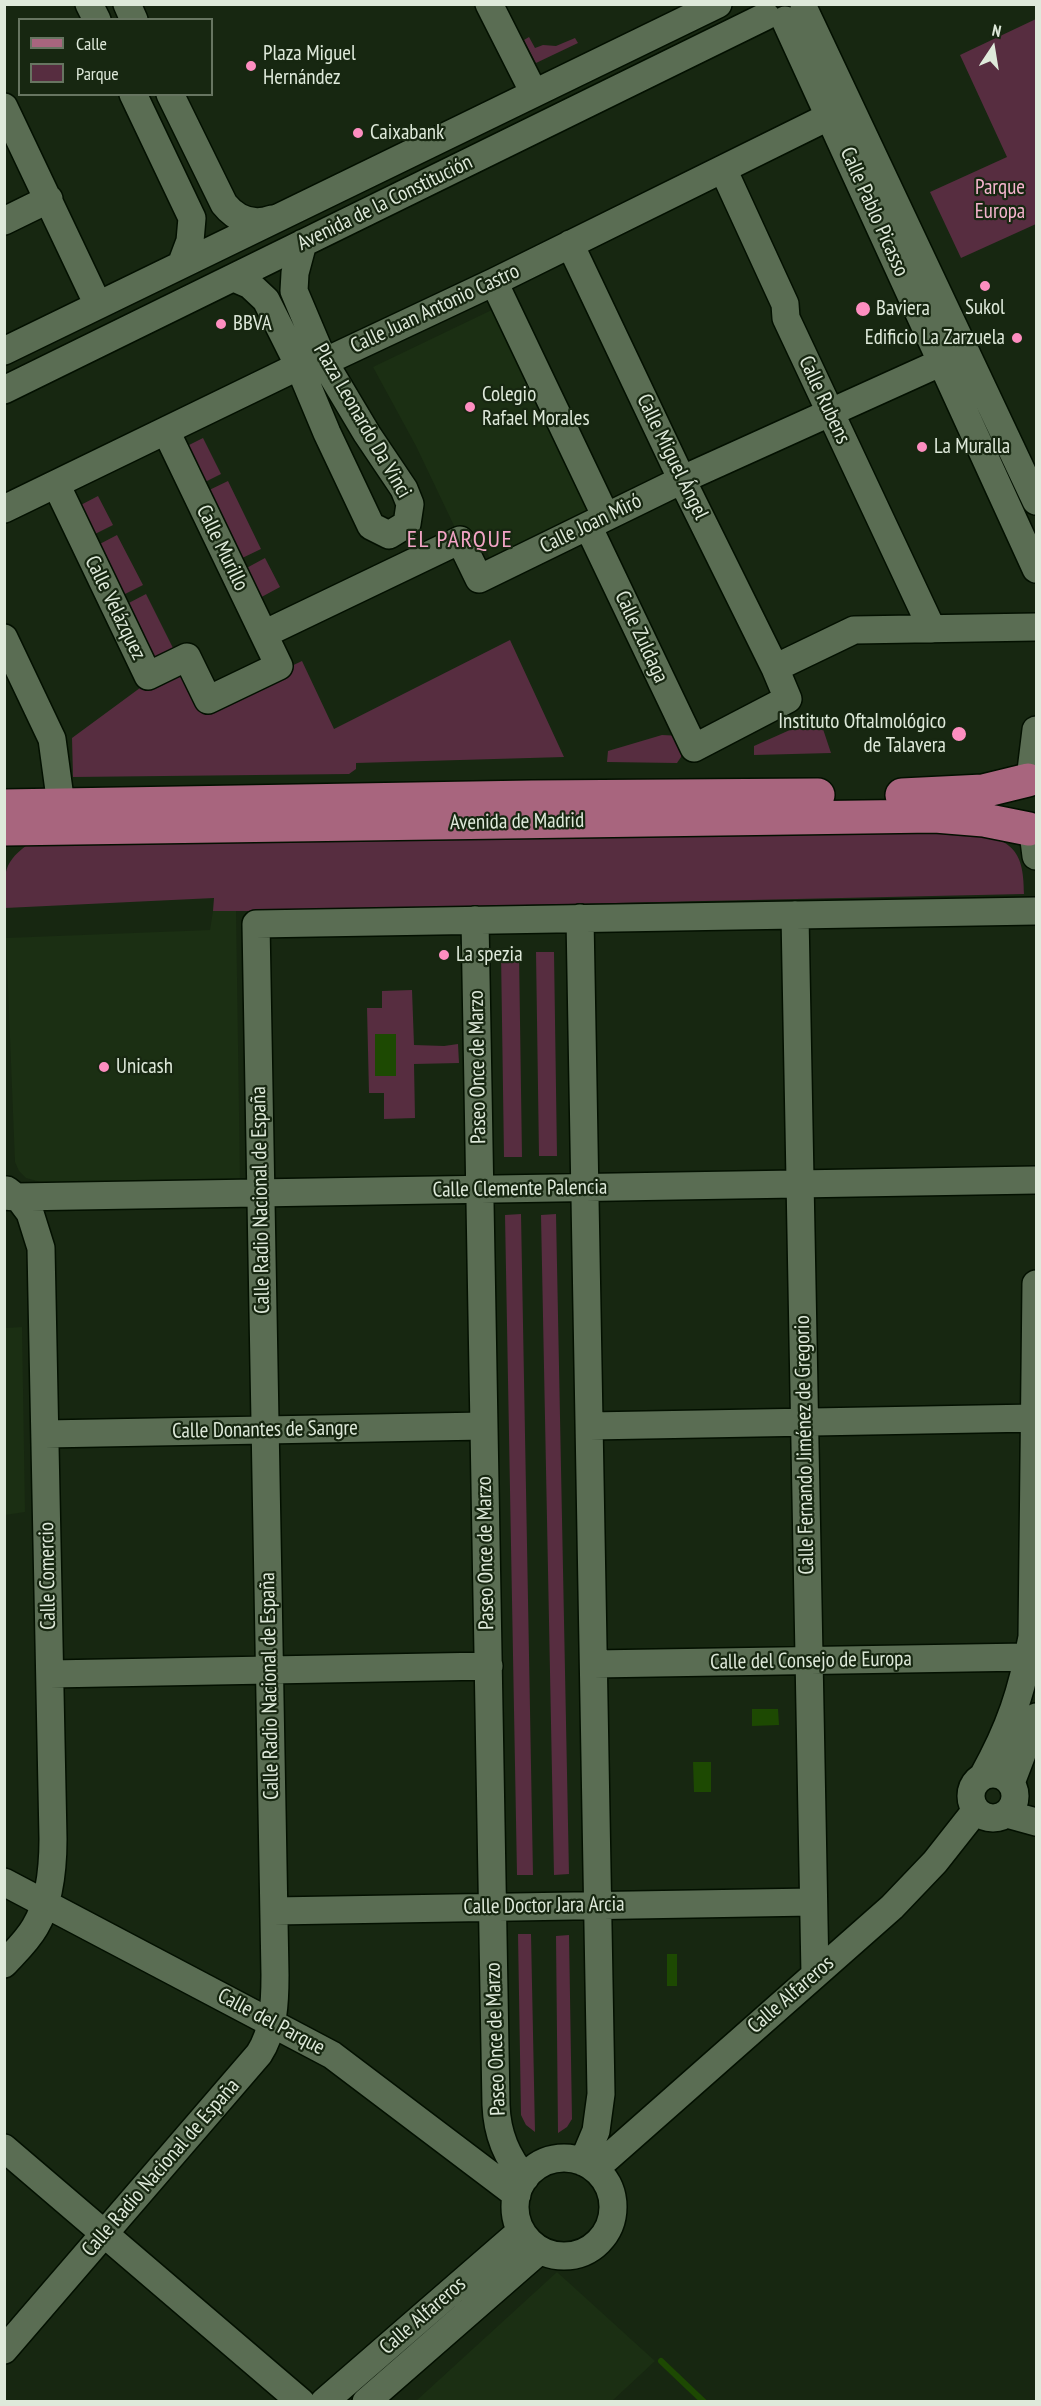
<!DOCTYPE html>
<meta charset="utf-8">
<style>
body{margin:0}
#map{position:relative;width:1041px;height:2406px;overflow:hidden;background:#172711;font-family:"PT Sans Narrow",sans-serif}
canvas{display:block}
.frame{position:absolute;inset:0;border:6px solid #dee9da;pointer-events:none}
.legend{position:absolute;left:18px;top:18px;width:195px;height:78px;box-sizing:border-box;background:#172711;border:2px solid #677561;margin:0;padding:8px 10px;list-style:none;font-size:18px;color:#dee9da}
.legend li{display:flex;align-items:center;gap:12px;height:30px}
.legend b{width:30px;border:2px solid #677561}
.north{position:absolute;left:963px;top:18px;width:60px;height:60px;-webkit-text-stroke:4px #172711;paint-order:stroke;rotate:12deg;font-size:16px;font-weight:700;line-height:24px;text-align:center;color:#dee9da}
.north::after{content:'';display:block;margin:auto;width:21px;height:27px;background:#dee9da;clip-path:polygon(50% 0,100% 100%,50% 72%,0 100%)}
</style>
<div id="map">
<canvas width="1041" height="2406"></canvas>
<div class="frame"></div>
<ul class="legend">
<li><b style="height:8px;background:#a8657e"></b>Calle</li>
<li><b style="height:16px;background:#572d40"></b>Parque</li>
</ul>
<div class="north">N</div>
</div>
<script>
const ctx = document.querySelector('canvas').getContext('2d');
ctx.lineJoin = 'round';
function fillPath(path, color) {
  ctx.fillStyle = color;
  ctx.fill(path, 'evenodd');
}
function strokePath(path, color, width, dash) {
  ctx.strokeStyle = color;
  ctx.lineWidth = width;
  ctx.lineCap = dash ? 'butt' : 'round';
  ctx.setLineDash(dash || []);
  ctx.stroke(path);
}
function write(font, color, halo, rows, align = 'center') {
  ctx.font = font + ' "PT Sans Narrow",sans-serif';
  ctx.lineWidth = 4.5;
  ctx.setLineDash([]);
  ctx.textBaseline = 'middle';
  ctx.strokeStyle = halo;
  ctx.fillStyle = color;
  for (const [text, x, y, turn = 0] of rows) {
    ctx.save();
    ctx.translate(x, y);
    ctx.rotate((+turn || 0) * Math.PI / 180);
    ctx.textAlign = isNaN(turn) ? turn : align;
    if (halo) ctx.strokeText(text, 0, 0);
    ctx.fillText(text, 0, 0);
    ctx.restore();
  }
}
const built = new Path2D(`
 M498 307 597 514 494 566 482 543 458 534 416 446 373 367Z
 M236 910 240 1180 44 1183 26 1178 19 1171 15 1162 6 938 210 930 213 911Z
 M22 1327 25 1512 5 1515V1328Z
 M557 2272 655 2361 612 2401H416Z`);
const green = new Path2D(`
 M1036 19V224L961 258 930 192 1007 157 960 55Z
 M529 37 535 48 543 45 556 46 575 38 578 43 536 63 524 40Z
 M203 438 221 474 199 485 181 449Z
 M228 481 261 549 236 561 203 493Z
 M98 496 113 525 89 537 75 508Z
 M117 535 143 585 119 597 94 547Z
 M265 558 280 587 256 600 241 571Z
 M146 594 177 656 153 668 123 606Z
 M510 640 564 757 356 763V769L349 774 73 777 72 738 144 685 182 666 203 708 302 661 334 729Z
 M819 717 831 753 754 755V746Z
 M662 735 682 736 681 757 677 763 607 762 608 751Z
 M968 828C1010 842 1024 846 1024 894L250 911H213L214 898 5 908C5 877 0 865 27 845Z
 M536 952H554L557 1156H539Z
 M501 953H519L522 1157H504Z
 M412 990 414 1045 444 1046 458 1044 459 1063 414 1064 415 1118 384 1119V1093H369L367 1008H382V991Z
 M521 1214 533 1875H517L505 1215Z
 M556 1214 569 1874 554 1875 541 1215Z
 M518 1934H531L535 2132 526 2125 521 2115Z
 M569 1935 572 2119 567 2127 558 2133 556 1936Z`);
const water = new Path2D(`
 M375 1034H396V1076H375Z
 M752 1709H778L779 1725 752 1726Z
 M693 1762H711V1792H694Z
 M667 1954H677V1986H667Z`);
const stream = new Path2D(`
 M661 2361 704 2402`);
const minor = new Path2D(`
 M89 4 97 20
 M127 4 134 20
 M489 4 534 93
 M804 9 1036 501
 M785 20 1036 569
 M133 94 192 218 190 241 181 265
 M170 94 224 204C236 219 253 226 272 219
 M4 107 98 305
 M723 169 785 304 786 318 932 629
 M4 221 49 199
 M570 244 682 480 775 668
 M234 278 250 285 266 300 299 366 327 433 371 526 389 535 407 524 410 504 404 489 367 434 324 362 294 291 295 273 303 243
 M494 282 606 517
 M4 351 718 4
 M4 390 766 16
 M56 484 148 676 187 657 208 700 279 666 166 431
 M4 509 299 366 324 362 494 282 830 116
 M588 526 694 748 788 699 775 668 854 630 1036 627
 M264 634 460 540 479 579 692 475 942 362
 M4 638 52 739 61 805
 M1030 779 1036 730
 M1033 832 1036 856
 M795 915 815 1974
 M580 918 601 2094 596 2131 583 2162
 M475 920 496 2105C497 2133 506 2157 525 2178
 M4 1196 16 1197 1036 1180
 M590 1426 1035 1418
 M45 1434 484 1426
 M594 1664 1028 1657
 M50 1674 489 1666
 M971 1796a22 22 0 1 1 44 0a22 22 0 1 1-44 0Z
 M983 1776C1010 1728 1022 1691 1032 1637L1036 1284
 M1011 1783 1036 1717
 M1007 1814 1036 1822
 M4 1882 332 2055 517 2195
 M274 1911 813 1902
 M4 1964C15 1952 27 1941 35 1927 50 1902 53 1868 53 1839L41 1248 30 1213 21 1201 7 1190
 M4 2148 301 2402
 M515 2207a49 49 0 1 1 98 0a49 49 0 1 1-98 0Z
 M595 2169 892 1907 935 1862 976 1810
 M4 2350 259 2054C274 2031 275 2002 275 1975L256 924 1036 911
 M324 2402 521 2231
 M366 2402 540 2250`);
const major = new Path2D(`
 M902 795 983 791 1028 780
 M4 806 532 797 818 795
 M4 829 935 816 984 820 1029 829`);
const markers = [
 [251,66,6,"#fd8ec0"],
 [358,133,6,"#fd8ec0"],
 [985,286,6,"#fd8ec0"],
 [863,309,8,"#fd8ec0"],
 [221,324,6,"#fd8ec0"],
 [1017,338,6,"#fd8ec0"],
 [470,407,6,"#fd8ec0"],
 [922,447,6,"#fd8ec0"],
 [959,734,8,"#fd8ec0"],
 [444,955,6,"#fd8ec0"],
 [104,1067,6,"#fd8ec0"]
];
const poiNames = [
 ["Plaza Miguel",263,54],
 ["Hernández",263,78],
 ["Caixabank",370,133],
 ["Sukol",985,308,"center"],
 ["Baviera",876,309],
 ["BBVA",233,324],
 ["Edificio La Zarzuela",1005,338,"right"],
 ["Colegio",482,395],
 ["Rafael Morales",482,419],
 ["La Muralla",934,447],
 ["Instituto Oftalmológico",946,722,"right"],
 ["de Talavera",946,746,"right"],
 ["La spezia",456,955],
 ["Unicash",116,1067]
];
const parkNames = [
 ["Parque",1000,188],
 ["Europa",1000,212]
];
const streetNames = [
 ["Avenida de la Constitución",385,203,-26],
 ["Calle Pablo Picasso",874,212,66],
 ["Calle Juan Antonio Castro",435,309,-25],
 ["Calle Rubens",824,400,65],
 ["Plaza Leonardo Da Vinci",362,421,60],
 ["Calle Miguel Ángel",672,457,64],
 ["Calle Joan Miró",591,524,-26],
 ["Calle Murillo",222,548,64],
 ["Calle Velázquez",115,608,64],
 ["Calle Zuldaga",641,637,65],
 ["Avenida de Madrid",517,822,-1],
 ["Paseo Once de Marzo",478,1067,-91],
 ["Calle Clemente Palencia",520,1189,-1],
 ["Calle Radio Nacional de España",261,1200,-91],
 ["Calle Donantes de Sangre",265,1430,-1],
 ["Calle Fernando Jiménez de Gregorio",805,1445,-91],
 ["Paseo Once de Marzo",486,1553,-91],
 ["Calle Comercio",48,1576,-91],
 ["Calle del Consejo de Europa",811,1661,-1],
 ["Calle Radio Nacional de España",270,1686,-91],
 ["Calle Doctor Jara Arcia",544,1906,-1],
 ["Calle Alfareros",791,1995,-41],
 ["Calle del Parque",271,2022,28],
 ["Paseo Once de Marzo",496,2039,-92],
 ["Calle Radio Nacional de España",161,2168,-49],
 ["Calle Alfareros",423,2316,-41]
];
const quarterNames = [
 ["EL PARQUE",460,540]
];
fillPath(built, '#1b2f13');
fillPath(green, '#572d40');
fillPath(water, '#1d4902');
strokePath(stream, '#1d4902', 6);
strokePath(minor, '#031000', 30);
strokePath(major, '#031000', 36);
strokePath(minor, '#5a6d53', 27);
strokePath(major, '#a8657e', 33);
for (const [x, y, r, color] of markers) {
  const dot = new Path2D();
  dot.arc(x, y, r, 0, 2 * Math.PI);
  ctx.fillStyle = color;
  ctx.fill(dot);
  strokePath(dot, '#172711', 2);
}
write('21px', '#dee9da', '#172711', poiNames, 'left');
write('21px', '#f5b4ce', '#172711', parkNames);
write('21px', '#dee9da', '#172711', streetNames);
ctx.letterSpacing = '1.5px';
write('24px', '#f3a5c6', '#172711', quarterNames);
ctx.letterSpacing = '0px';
</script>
